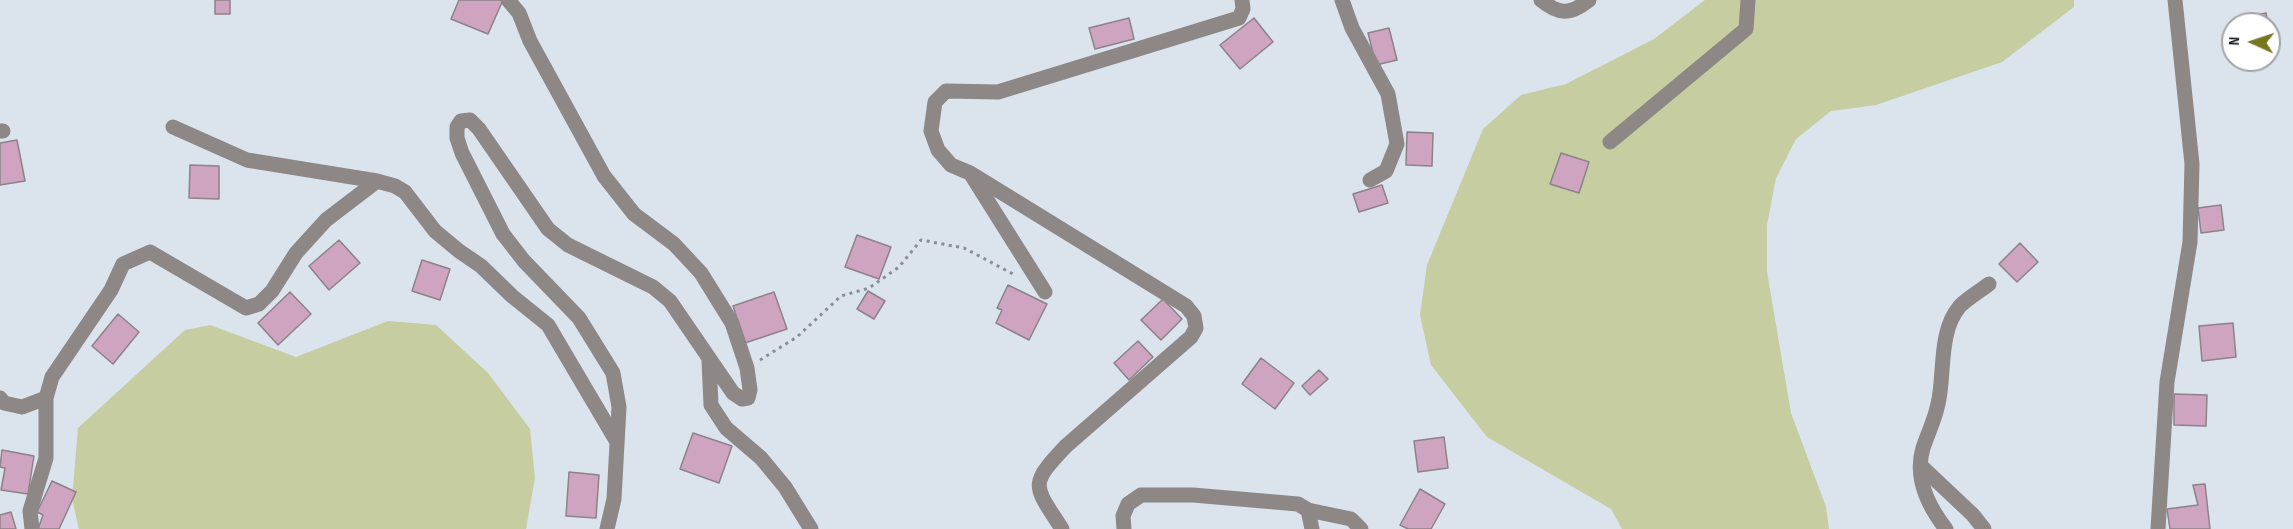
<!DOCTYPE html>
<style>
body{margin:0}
#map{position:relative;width:2293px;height:529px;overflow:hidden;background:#dbe3ed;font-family:"Sofia Sans Condensed",sans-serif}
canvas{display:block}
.north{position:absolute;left:2221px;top:12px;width:60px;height:60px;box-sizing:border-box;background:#fff;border:2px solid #a3a4a5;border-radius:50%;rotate:273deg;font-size:16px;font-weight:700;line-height:24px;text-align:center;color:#181b1e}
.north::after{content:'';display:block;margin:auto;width:21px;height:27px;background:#767820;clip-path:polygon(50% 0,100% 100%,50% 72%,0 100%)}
</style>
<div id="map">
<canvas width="2293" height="529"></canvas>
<div class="north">N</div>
</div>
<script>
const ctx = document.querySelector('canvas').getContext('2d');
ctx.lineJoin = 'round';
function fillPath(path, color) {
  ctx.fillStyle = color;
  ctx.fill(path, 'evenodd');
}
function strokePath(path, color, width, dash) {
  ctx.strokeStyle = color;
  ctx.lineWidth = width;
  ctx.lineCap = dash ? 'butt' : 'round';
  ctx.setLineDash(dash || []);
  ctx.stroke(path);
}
const green = new Path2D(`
 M1705 0H2074V7L2002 62 1876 105 1831 111 1796 139 1776 178 1767 225V272L1791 413 1826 507 1829 529H1622L1611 509 1487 437 1431 365 1420 315 1427 265 1483 129 1521 95 1566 84 1654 39Z
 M388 321 436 325 488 373 530 429 535 478 526 529H79L72 499 78 428 185 330 210 325 296 357Z`);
const building = new Path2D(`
 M215 0H230V14H215Z
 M459 0H503L488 34 451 19Z
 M2266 13 2268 24H2238L2237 19Z
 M1129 18 1134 39 1095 49 1089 28Z
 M1254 18 1273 42 1240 69 1220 45Z
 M1389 28 1397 60 1376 65 1368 33Z
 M1407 132 1433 133 1432 166 1406 165Z
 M17 140 25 181 0 185V143Z
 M1561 153 1589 162 1579 193 1550 184Z
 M190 165 219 166V199L189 198Z
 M1382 185 1388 203 1359 212 1353 194Z
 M2221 205 2224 230 2201 233 2198 208Z
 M857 235 891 247 879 279 845 267Z
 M339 240 360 263 329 290 309 266Z
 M2020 243 2038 262 2017 282 1999 264Z
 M422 260 450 269 440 300 412 291Z
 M1008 285 1047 304 1029 340 996 323 1002 310 997 308Z
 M868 291 885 301 874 319 857 309Z
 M290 292 311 314 278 345 258 323Z
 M774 292 787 329 745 343 733 306Z
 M1163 299 1182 319 1161 340 1141 320Z
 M118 314 139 332 113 364 92 346Z
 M2233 323 2236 357 2202 361 2199 326Z
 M1138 341 1153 357 1129 380 1114 363Z
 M1261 358 1294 383 1275 409 1242 384Z
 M1319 370 1328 379 1310 395 1302 386Z
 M2174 394 2207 395 2206 426 2174 425Z
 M693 433 732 446 719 483 680 469Z
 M1444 437 1448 468 1418 472 1414 441Z
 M2 450 34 456 28 494 1 490 5 468 0 467Z
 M569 472 599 475 596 518 566 516Z
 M52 481 76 492 59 529H38L43 515 37 512Z
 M2205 484 2210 529H2170L2167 509 2198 505 2193 485Z
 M1420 489 1445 504 1431 529H1408L1400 525Z
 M11 512 16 529H0V515Z`);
const path = new Path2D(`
 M760 360 797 337 841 296 869 288 899 267 921 240 964 248 1015 275`);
const minor = new Path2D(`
 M508 0 519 13 530 41 604 176 634 214 674 244 701 273 732 323 747 368 750 390 748 398 742 399 733 393 670 301 653 287 568 245 548 229 479 129 470 120 461 121 457 127V138L462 153 503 234 524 261 579 318 613 373 619 407 614 499 607 529
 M1342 0 1352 28 1388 94 1397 144 1386 171 1370 180
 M1541 0C1559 15 1570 15 1589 0
 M173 127 247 160 377 181 395 186 405 192 435 231 459 251 481 266 512 296 548 325 617 442
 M0 131H3
 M1610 142 1746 29 1748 0
 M972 176 1045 292
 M709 361 711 405 726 428 761 458 785 487 811 529
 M0 398 4 403 22 407 46 398
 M1921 466 1973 515 1984 529
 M1308 510 1351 519 1361 529
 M32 529 30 511 46 458V398L52 377 111 290 123 264 150 252 246 308 259 304 272 291 296 253 326 220 377 181
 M1062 529C1034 485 1028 486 1066 446L1191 337 1196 328 1194 316 1186 306 970 173 951 165 938 150 931 131 935 102 946 91 998 92 1239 18 1243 9 1242 0
 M1124 529 1123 516 1128 504 1141 495H1193L1298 504 1308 510 1312 529
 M1946 529C1928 506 1914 478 1923 448 1928 433 1935 419 1938 404 1945 375 1938 331 1960 306 1968 298 1980 291 1989 284
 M2158 529 2167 382 2190 242 2192 164 2175 0`);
fillPath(green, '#c5cda1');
fillPath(building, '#cfa4c1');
strokePath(building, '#8c8288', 1.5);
strokePath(path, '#898e95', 3, [3, 4.5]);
strokePath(minor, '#8d8786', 15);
</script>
